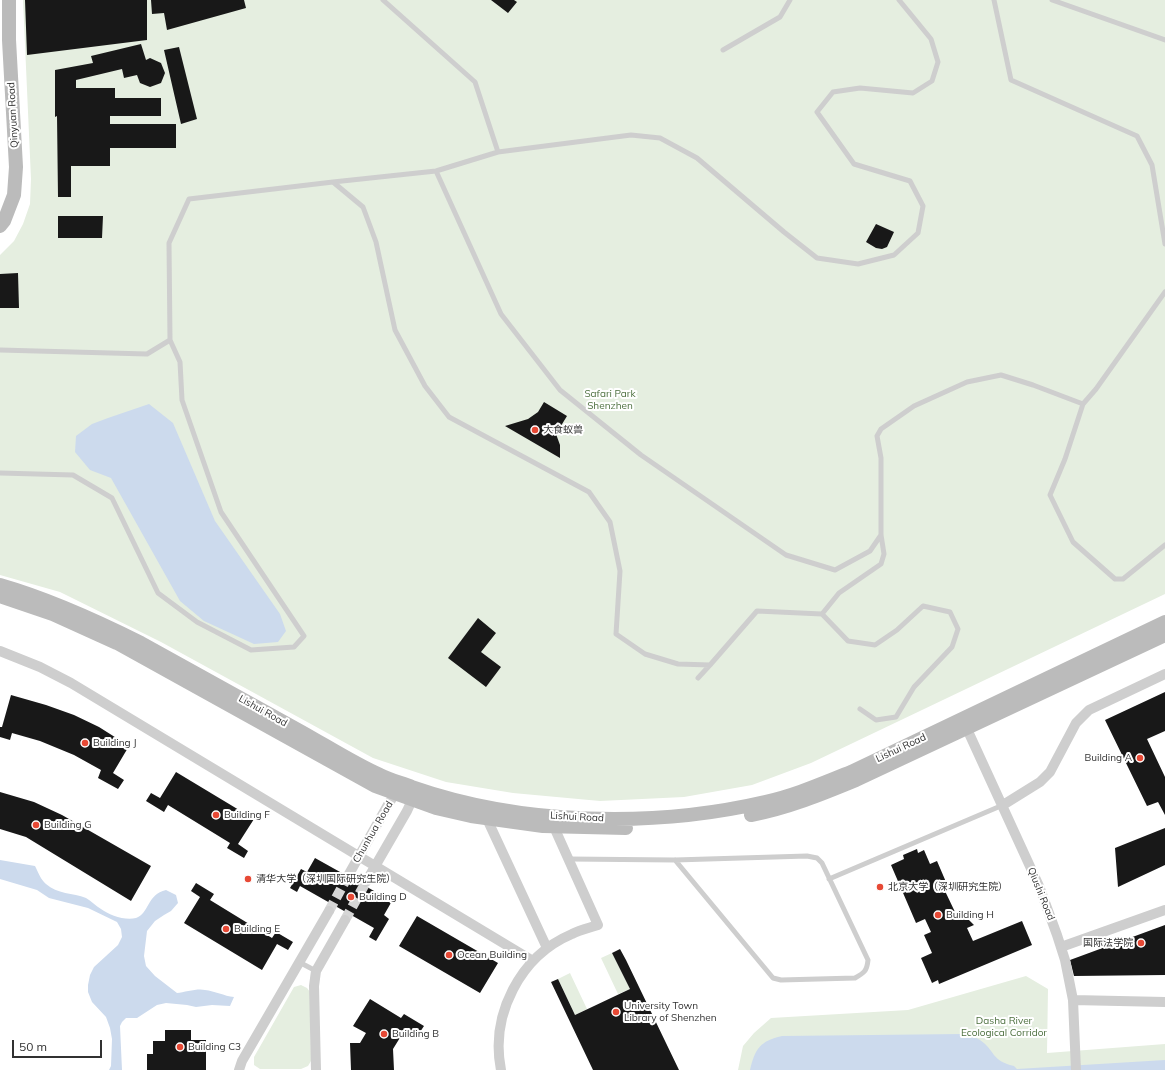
<!DOCTYPE html>
<meta charset="utf-8">
<style>
body{margin:0}
#map{position:relative;width:1165px;height:1070px;overflow:hidden;background:#fff;font-family:Mulish,sans-serif}
canvas{display:block}
.scale{position:absolute;left:12px;top:1040px;width:90px;height:18px;box-sizing:border-box;border:2px solid #313131;border-top:0;padding-left:5px;font-size:12px;line-height:14px;white-space:nowrap;color:#313131;-webkit-text-stroke:3px #fff;paint-order:stroke}
</style>
<div id="map">
<canvas width="1165" height="1070"></canvas>
<div class="scale">50 m</div>
</div>
<script>
const ctx = document.querySelector('canvas').getContext('2d');
ctx.lineJoin = 'round';
function fillPath(path, color) {
  ctx.fillStyle = color;
  ctx.fill(path, 'evenodd');
}
function strokePath(path, color, width, dash) {
  ctx.strokeStyle = color;
  ctx.lineWidth = width;
  ctx.lineCap = dash ? 'butt' : 'round';
  ctx.setLineDash(dash || []);
  ctx.stroke(path);
}
function write(font, color, halo, rows, align = 'center') {
  ctx.font = font + ' Mulish,"Noto Sans SC",sans-serif';
  ctx.lineWidth = 4;
  ctx.setLineDash([]);
  ctx.textBaseline = 'middle';
  ctx.strokeStyle = halo;
  ctx.fillStyle = color;
  for (const [text, x, y, turn = 0] of rows) {
    ctx.save();
    ctx.translate(x, y);
    ctx.rotate((+turn || 0) * Math.PI / 180);
    ctx.textAlign = isNaN(turn) ? turn : align;
    if (halo) ctx.strokeText(text, 0, 0);
    ctx.fillText(text, 0, 0);
    ctx.restore();
  }
}
const green = new Path2D(`
 M23 0H1165V594L811 763 752 785 684 797 600 801 513 793 446 782 373 758 161 642 60 592 0 575V255L14 241 23 224 30 204 31 179Z
 M612 953 630 989 618 994 601 958Z
 M570 973 587 1009 575 1015 558 979Z
 M1026 976 1048 989 1047 1053 1165 1044V1070H738L743 1046 754 1033 771 1018 908 1010Z
 M301 985 307 988 310 992 311 1061 308 1066 301 1069H260L254 1065V1057L294 987Z`);
const water = new Path2D(`
 M149 404 173 423 215 521 280 614 286 631 278 642 254 644 204 621 180 601 111 478 90 470 75 452 76 436 92 424 108 418Z
 M0 860 35 866C38 872 41 880 46 884 57 894 73 893 86 898 91 901 96 906 101 909 109 915 125 921 136 918 149 914 147 894 166 890L176 895 178 903 171 911 164 915 155 921 147 931 144 956 146 966 155 976 177 993C185 992 198 988 205 990 215 991 224 996 234 997L230 1006 212 1005 196 1007 187 1005 166 1003 157 1005 137 1018H126L122 1022 120 1026 122 1070H109L111 1066 112 1039 110 1028 106 1017 92 1002 88 992V985L90 975 94 967 118 945 122 937 121 929 117 922 88 908 49 898 37 890 0 879Z
 M962 1034C968 1035 974 1036 980 1040 995 1050 991 1061 1014 1066L1017 1069 1165 1060V1070H750C755 1049 760 1041 782 1036Z`);
const building = new Path2D(`
 M25 0H147V40L27 55Z
 M151 0H244L246 8 167 30 164 13 152 14Z
 M491 0H514L517 2 508 13Z
 M141 44 146 60 150 58 161 63 165 73 161 83 150 87 140 83 137 75 124 78 122 69 76 80V88H115V98H161V116H110V124H176V148H110V166H71V197H58L57 116 55 117V70L93 63 91 56Z
 M179 47 197 119 181 124 164 50Z
 M58 216H103L102 238H58Z
 M876 224 894 232 887 247 882 249 876 248 866 242Z
 M18 273 19 308H0V274Z
 M544 402 567 416 556 434 560 445V458L505 426 528 419 538 412Z
 M478 618 496 633 481 652 501 667 486 687 448 658Z
 M1165 692V731L1147 739 1165 777V815L1158 802 1147 806 1105 720Z
 M11 695 46 705 74 715 99 727 129 746 113 773 124 780 118 789 98 778 101 770 74 755 40 741 12 733 10 740 0 737V727H2Z
 M176 772 254 819 238 844 248 851 244 858 227 848 230 843 168 805 164 812 146 801 151 793 160 798Z
 M0 792 34 802 62 815 151 866 131 901 26 837 0 829Z
 M1165 828V865L1118 887 1115 848Z
 M917 849 918 853 924 850 930 864 937 861 949 889 945 891 955 912 960 913 967 918 974 925 967 928 973 941 1022 921 1032 945 939 984 938 980 932 983 921 958 932 953 924 935 931 932 925 919 916 923 891 865 904 859 903 855Z
 M315 858 392 901 384 915 389 919 376 941 369 937 374 928 300 886 297 892 290 888 301 869 307 872Z
 M196 883 214 894 210 900 272 938 276 932 293 942 288 950 277 944 262 970 184 923 200 897 191 891Z
 M417 916 498 963 480 993 399 946Z
 M1165 925V975L1074 976 1070 960Z
 M620 949 626 960 679 1070H593L551 982 558 979 575 1015 630 989 612 953Z
 M370 999 401 1018 404 1014 424 1026 418 1035 406 1028 393 1049 394 1070H351L350 1043H360L366 1033 353 1026Z
 M165 1030H191V1040H206V1070H147V1054H153V1041H165Z`);
const streetTunnel = new Path2D(`
 M329 911 349 874
 M345 920 366 882`);
const lane = new Path2D(`
 M994 0 1011 80 1137 136 1152 165 1165 244
 M1052 0 1165 40
 M723 50 780 17 790 0
 M498 152 631 135 660 138 697 158 784 232 817 258 858 264 894 255 918 233 923 206 910 181 854 164 817 112 833 92 860 88 913 93 932 81 938 62 931 39 899 0
 M436 171 501 314 560 390 641 455 786 555 835 570 870 551 881 535
 M333 182 436 171 498 152 475 82 383 0
 M0 350 147 354 170 340
 M1083 404 1096 389 1165 292
 M0 473 73 475 112 498 158 593 197 622 251 650 294 647 304 636 221 512 182 400 180 362 170 340 169 243 189 199 333 182 363 207 376 242 395 330 425 386 449 417 589 492 610 522 620 571 616 634 645 654 678 664 710 665 757 611 822 614 839 593 881 564 884 554 881 535V458L877 436 881 429 914 406 967 382 1001 375 1033 385 1083 404 1065 459 1050 495 1073 542 1115 579H1123L1165 545
 M822 614 848 641 875 645 897 630 923 606 950 612 958 629 952 647 914 687 896 717 876 720 860 709
 M698 678 710 665
 M569 859 675 860 807 856 817 858 822 863 868 960C867 971 864 973 855 978L781 980 773 978 675 860
 M829 879 1003 805
 M299 962 316 971`);
const street = new Path2D(`
 M0 651 40 667 71 683 533 961
 M967 729 1039 886 1057 935 1065 960 1073 1000 1076 1070
 M1003 805 1040 782 1050 772 1076 723 1089 710 1165 674
 M487 819 547 948
 M349 874 389 803 395 794 400 791
 M366 882 407 811 412 800 410 793
 M1061 947 1165 910
 M1073 1000 1165 1002
 M239 1070 242 1061 329 911
 M316 1070 314 986 316 971 345 920
 M501 1070C490 1015 520 956 572 934 580 930 589 928 598 925L554 827`);
const secondary = new Path2D(`
 M0 226 4 221 14 195 16 167 9 40V0
 M0 585C49 599 95 620 141 643 194 672 247 702 300 731 327 746 353 763 380 775 390 780 402 783 412 787 521 825 653 828 765 802 794 796 823 783 851 772L1165 622
 M0 596 53 614 117 643 375 786 436 808 471 816 543 826 626 828
 M751 815C788 808 822 794 856 780L1165 635`);
const markers = [
 [535,430,4,"#e74935"],
 [85,743,4,"#e74935"],
 [1140,758,4,"#e74935"],
 [216,815,4,"#e74935"],
 [36,825,4,"#e74935"],
 [248,879,4,"#e74935"],
 [880,887,4,"#e74935"],
 [351,897,4,"#e74935"],
 [938,915,4,"#e74935"],
 [226,929,4,"#e74935"],
 [1141,943,4,"#e74935"],
 [449,955,4,"#e74935"],
 [616,1012,4,"#e74935"],
 [384,1034,4,"#e74935"],
 [180,1047,4,"#e74935"]
];
const streetNames = [
 ["Qinyuan Road",13,115,-93],
 ["Lishui Road",263,711,29],
 ["Lishui Road",901,748,-25],
 ["Lishui Road",577,817,3],
 ["Chunhua Road",373,832,-60],
 ["Qiushi Road",1041,894,68]
];
const parkNames = [
 ["Safari Park",610,394],
 ["Shenzhen",610,406],
 ["Dasha River",1004,1021],
 ["Ecological Corridor",1004,1033]
];
const poiNames = [
 ["大食蚁兽",543,430],
 ["Building J",93,743],
 ["Building A",1132,758,"right"],
 ["Building F",224,815],
 ["Building G",44,825],
 ["清华大学（深圳国际研究生院）",256,879],
 ["北京大学（深圳研究生院）",888,887],
 ["Building D",359,897],
 ["Building H",946,915],
 ["Building E",234,929],
 ["国际法学院",1133,943,"right"],
 ["Ocean Building",457,955],
 ["University Town",624,1006],
 ["Library of Shenzhen",624,1018],
 ["Building B",392,1034],
 ["Building C3",188,1047]
];
fillPath(green, '#e5eee0');
fillPath(water, '#ccdaed');
fillPath(building, '#181818');
strokePath(streetTunnel, '#d6d6d6', 10, [10, 5]);
strokePath(lane, '#cecece', 5);
strokePath(street, '#cecece', 10);
strokePath(secondary, '#bbb', 14);
for (const [x, y, r, color] of markers) {
  const dot = new Path2D();
  dot.arc(x, y, r, 0, 2 * Math.PI);
  ctx.fillStyle = color;
  ctx.fill(dot);
  strokePath(dot, '#fff', 1.5);
}
write('10px', '#313131', '#fff', streetNames);
write('10px', '#4b6e3d', '#fff', parkNames);
write('10px', '#313131', '#fff', poiNames, 'left');
</script>
